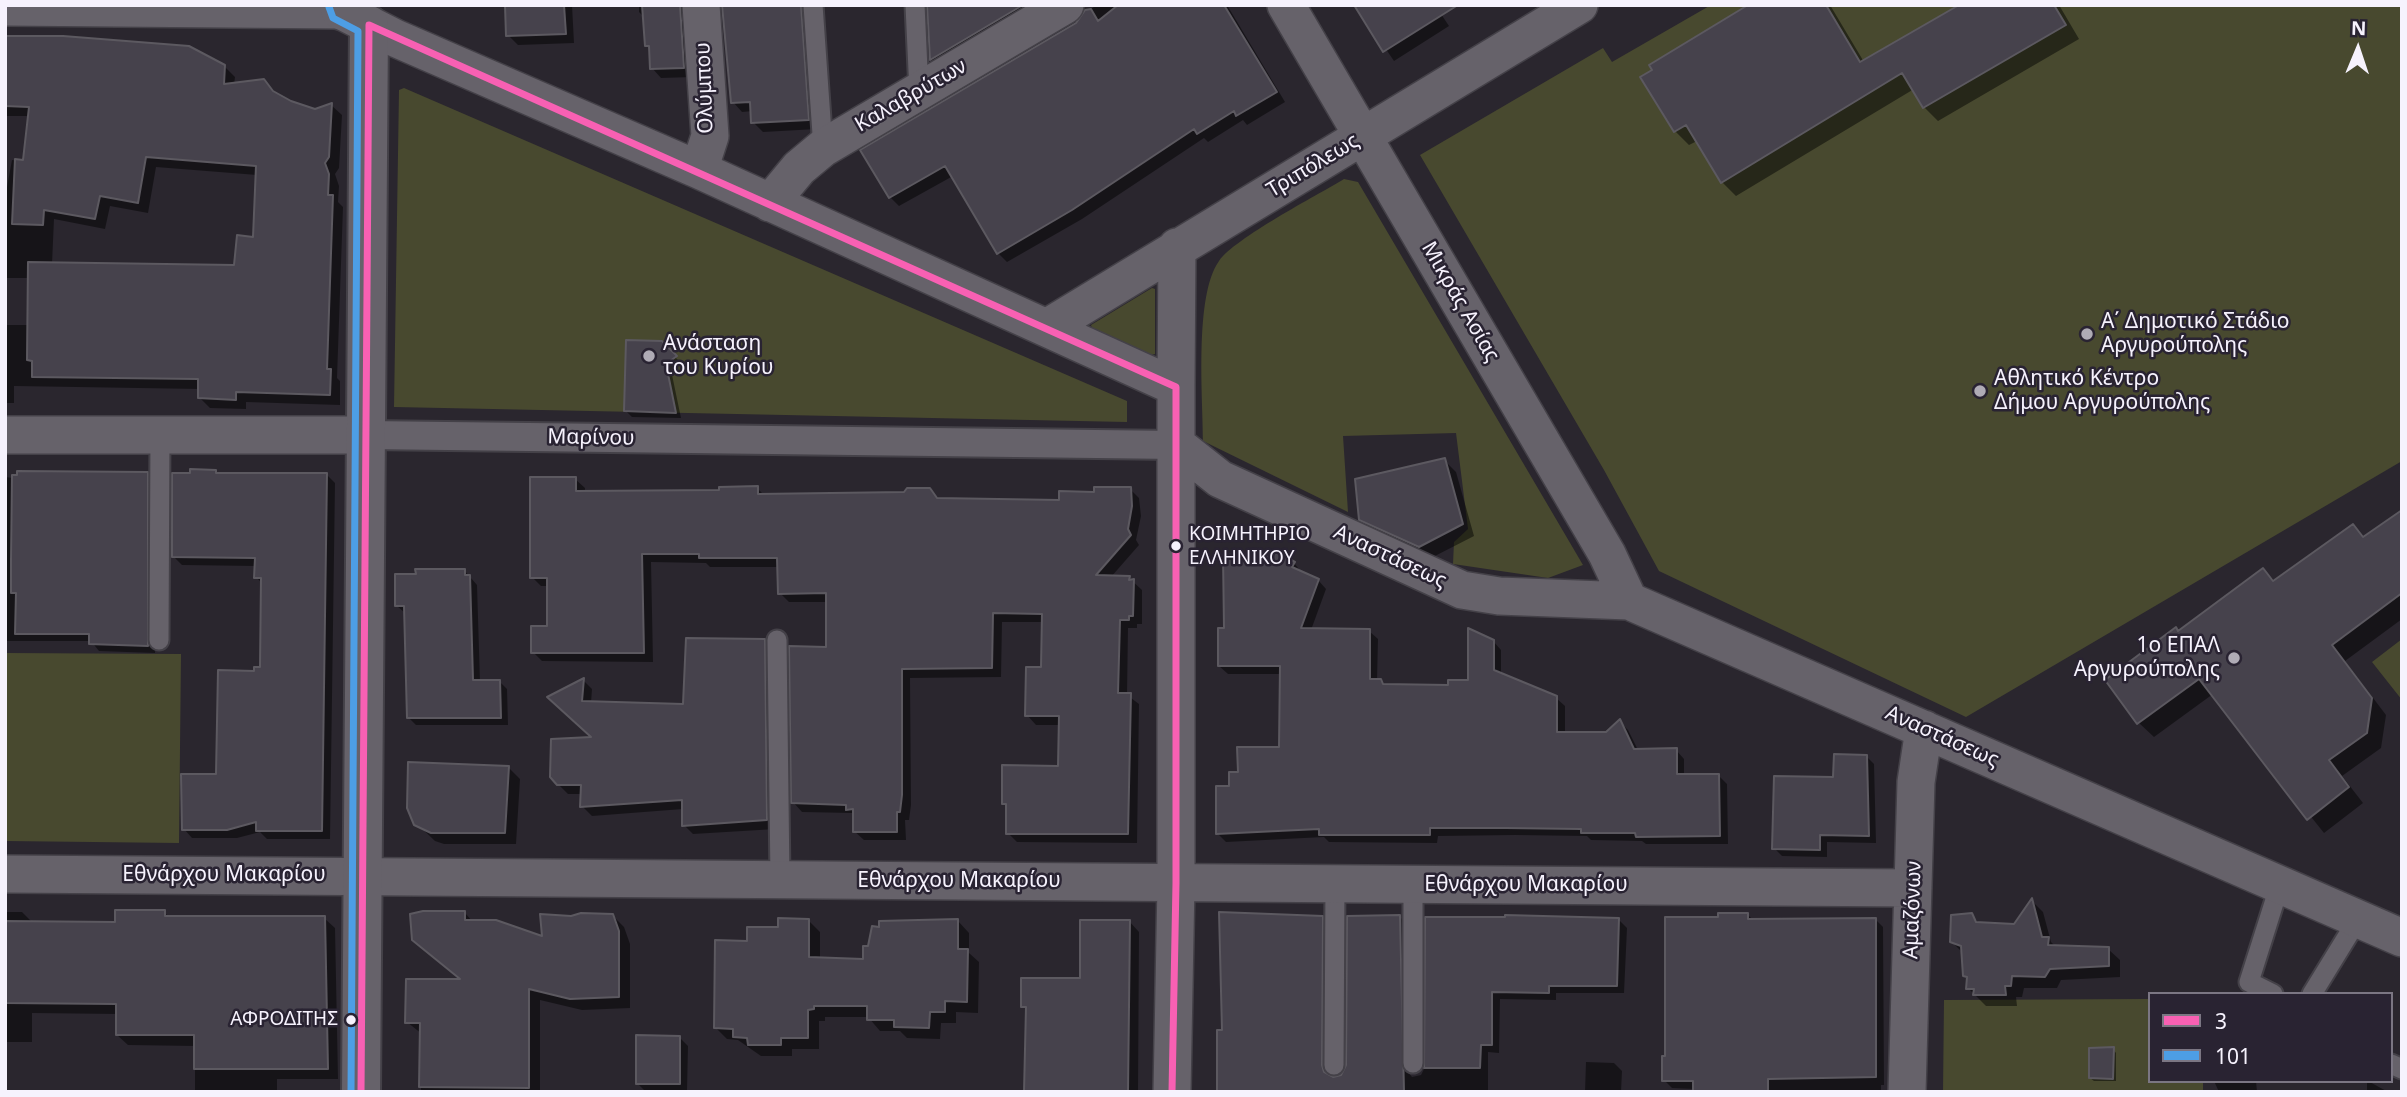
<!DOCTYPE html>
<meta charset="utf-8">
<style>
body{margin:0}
#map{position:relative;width:2407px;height:1097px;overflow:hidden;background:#2a262e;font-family:"Noto Sans",sans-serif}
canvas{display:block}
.frame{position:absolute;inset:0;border:7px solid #f6f2fd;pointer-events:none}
.legend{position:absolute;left:2148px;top:992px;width:245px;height:91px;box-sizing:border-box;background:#292332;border:2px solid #7b7683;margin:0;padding:9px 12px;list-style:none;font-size:21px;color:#f6f2fd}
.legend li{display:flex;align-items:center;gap:14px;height:35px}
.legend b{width:35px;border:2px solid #7b7683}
.north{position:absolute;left:2323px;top:14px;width:70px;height:70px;-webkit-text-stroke:5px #292332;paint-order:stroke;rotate:2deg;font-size:19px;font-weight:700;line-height:28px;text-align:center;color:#f6f2fd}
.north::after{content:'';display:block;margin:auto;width:24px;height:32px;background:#f6f2fd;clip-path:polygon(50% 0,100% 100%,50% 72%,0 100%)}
</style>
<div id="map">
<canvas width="2407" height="1097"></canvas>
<div class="frame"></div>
<ul class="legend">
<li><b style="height:9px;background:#f860b3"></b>3</li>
<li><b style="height:9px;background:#4d9ee5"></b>101</li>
</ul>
<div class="north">N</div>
</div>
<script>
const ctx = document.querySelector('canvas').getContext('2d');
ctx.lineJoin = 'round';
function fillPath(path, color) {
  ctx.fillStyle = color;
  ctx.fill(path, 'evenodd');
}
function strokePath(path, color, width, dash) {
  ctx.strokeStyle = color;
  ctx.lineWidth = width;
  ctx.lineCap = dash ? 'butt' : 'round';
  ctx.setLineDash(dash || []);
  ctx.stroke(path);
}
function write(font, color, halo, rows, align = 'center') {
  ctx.font = font + ' "Noto Sans",sans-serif';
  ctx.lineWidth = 5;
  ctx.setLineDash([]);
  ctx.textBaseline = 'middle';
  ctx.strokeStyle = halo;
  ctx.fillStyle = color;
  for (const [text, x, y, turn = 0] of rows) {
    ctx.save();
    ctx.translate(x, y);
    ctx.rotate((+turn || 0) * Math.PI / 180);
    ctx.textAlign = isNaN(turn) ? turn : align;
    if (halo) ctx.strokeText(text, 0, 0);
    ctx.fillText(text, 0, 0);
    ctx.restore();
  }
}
const green = new Path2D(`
 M1711 5H2402V461L1966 717 1659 571 1604 470 1420 155 1603 48 1612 62Z
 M404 88 1127 401V422L394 407 399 90Z
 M1344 179 1358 182 1583 565 1548 578 1453 564 1454 542 1468 529 1456 433 1343 436 1348 512 1203 441C1203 397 1194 296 1219 261 1235 238 1316 196 1344 179Z
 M1152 288 1155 289V354L1151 355 1092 328 1091 325Z
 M2402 639V700L2372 662Z
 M5 653 181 654 179 843 5 841Z
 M2150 999V1081H2203V1092H1943L1944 1000Z`);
const shadow = new Path2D(`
 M507 5H572L574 43 518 45 508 35Z
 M639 5H692L693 77 661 78 652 68 645 18 639 12Z
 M724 5H810L817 129 763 132 753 122V111L742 112 733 102Z
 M929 5H1040L941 69 932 60Z
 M1097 5H1227L1285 102 1247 125 1243 120 1208 142 1204 138 1082 219 1007 262 998 253 953 176 899 206 890 197 1077 24 1086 12Z
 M1356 5H1435L1449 26 1394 61Z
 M1752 5H1830L1864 62 1962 5H2059L2079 39 1938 121 1924 107 1914 89 1736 196 1722 182 1697 141 1689 145 1675 131Z
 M5 37 224 66 235 77 234 85 264 81 277 95 291 103 315 110 331 105 342 115 339 168 335 174 339 186 338 202 343 207 337 378 340 381V405L246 402V409L210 408 199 397 200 389 14 386V403H5V325H29L30 278H5V198L12 160 25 162 30 116H5ZM156 167 257 175 255 239 235 267 52 264 54 219 105 229 110 206 148 213Z
 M661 343 681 363 671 370 681 418 632 417 626 411Z
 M1444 460 1456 472 1474 536 1431 558 1373 531 1360 519Z
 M215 471 219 474 327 475 335 483 330 839H267L260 832 237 838H192L184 829 218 776 256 673 261 669 262 583 256 577V566L182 565 173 556Z
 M18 473 147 474 155 481V653L99 651 91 641H5V477L13 478Z
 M575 479 585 488V492H721L757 488 765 496 939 500 1061 502 1130 489 1139 498 1141 516 1136 540 1139 545 1111 577 1129 578 1142 590V624H1137V628H1128L1127 695 1139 704 1137 843 1017 842 1008 833V807L1004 803 1060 767V725H1036L1027 715 1043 669 1044 622H1002L1001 677 910 678 911 805 909 820H905L906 840H864L854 831 852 813 802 812 793 802 828 648V602H789L780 593 779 567H710L706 563 651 562 653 662 542 661 533 652 549 628V586H541L532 577Z
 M2402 512V619L2345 661 2386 715 2381 748 2342 776 2363 803 2324 833 2213 694 2154 737 2139 723 2179 633 2263 570 2275 581 2352 526 2365 538Z
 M1277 555 1294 563 1302 573 1318 580 1326 589 1311 630 1369 631 1378 639 1377 681 1385 686 1449 687 1469 682 1493 641 1501 650V675L1556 698 1565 706V734L1607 733 1620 722 1628 730 1638 750H1676L1684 759V776L1718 775 1727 784 1728 844H1646L1642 841 1591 840 1587 836 1515 835 1438 836 1437 843 1329 842 1324 837 1226 842 1218 834 1231 787 1240 773 1281 749V674H1228L1219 666 1225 630Z
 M464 570 477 585 480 682H500L507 689 508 725H416L409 718 405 613 397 606Z
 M764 641 774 651 776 829 693 834 684 825 683 809 592 816 582 806V794H568L558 784 595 739 559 706 583 680 592 689 591 703 685 706Z
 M1866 756 1874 764 1876 843 1827 842V857L1782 856 1774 848 1835 778Z
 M508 767 520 779 516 844H444L435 841 410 817 408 807Z
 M2032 901 2043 912 2051 942 2056 947 2108 949 2120 960V977L2061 980 2057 988H2024L2022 997H2016L2017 1006H1986L1968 988 1964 954 1952 942 1971 915 1980 924 2015 925Z
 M5 912H22L33 923H117L164 912 170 918H324L335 928 338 1079H277V1092H195V1046L128 1045 117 1035V1014L32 1013V1042H5Z
 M465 913 473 922 544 939 571 918 612 915 624 927 630 944V1008L582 1010 540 1000V1092H421L422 1034 407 1022 462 981Z
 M1747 914 1753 920 1875 919 1883 927 1884 1085H1881V1092H1694V1089L1672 1088 1664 1080 1667 1058 1720 919Z
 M1322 917 1330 926V1077H1342L1400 917 1408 925V1072L1412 1077 1421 1075 1427 1063V919L1619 920 1627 928 1624 993H1556V1000L1500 999 1499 1053 1488 1052V1092H1218L1223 1032Z
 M809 921 820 932V959L865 961 958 921 969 933V953L979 962 978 1013 956 1012V1023H941L940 1039 907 1038 900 1031H880L868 1017H825V1021H819V1049H792V1056H761L738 1040 727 1039 715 1027 749 942Z
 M1129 921 1139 932 1138 1092H1026L1028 1011 1023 1006 1082 980Z
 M680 1038 688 1046 687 1091H645L637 1083Z
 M2113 1049 2116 1053V1081H2094L2090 1078Z
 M1586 1062 1614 1063 1622 1071 1621 1092H1585Z
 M2214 1081H2256L2257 1092H2219Z
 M2367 1081H2368L2388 1092H2367Z`);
const building = new Path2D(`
 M505 5H564L566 34 506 36Z
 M642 5H680L684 68 650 69 649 46H645Z
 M722 5H801L809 120 751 123 750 102 731 103Z
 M927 5H1023L930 60Z
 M1118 5H1224L1277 92 1236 116 1234 111 1197 134 1194 129 1072 210 997 254 945 166 889 198 860 150 1076 23 1085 10 1091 9 1098 21Z
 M1354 5H1458L1383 52Z
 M1748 5H1826L1860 62 1959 5H2054L2066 25 1923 108 1902 73 1721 183 1686 125 1674 132 1640 77 1652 70 1649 65Z
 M5 36H63L189 46 225 65 224 84 264 79 273 91 291 101 315 109 332 103 329 157 325 163 329 174 328 195H333L327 369H331L330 395 236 392V400L198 398V379L32 377V361L27 360 28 262 234 265 237 235 253 237 256 166 146 157 138 203 100 196 95 219 44 210 43 225 12 224 15 159 23 160 29 107 5 106Z
 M626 340 662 341 677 356 666 364 676 413 624 411Z
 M1445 458 1463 524 1419 547 1359 520 1355 479Z
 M190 469 216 470V473H327L322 831H256V822L227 830H182L181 774H216L218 670 254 671V667H260L261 578H254L255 558 172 557V473H190Z
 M17 471 148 472V646L89 644V634H15L16 593H11V560L12 475H17Z
 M530 477H576V491L719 490V487L758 486V494L904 492 907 488H930L937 498 1059 500V491L1094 492V487H1131L1132 506 1128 529 1131 535 1096 575 1130 576 1129 580 1134 579 1133 616H1129V620H1120L1118 693H1131L1128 834H1006V804H1002V765L1058 766 1059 716H1025L1026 667H1041L1042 614 993 613 992 668 902 669V795L900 812H897V832H853V809L846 810V805L791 803 789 646 826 647V593L778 594 777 558H699V554H642L644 653H531V626H547V578H530Z
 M2402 510V593L2332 645 2372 698 2367 733 2329 760 2349 787 2307 820 2199 679 2137 724 2105 680 2176 627 2178 631 2263 568 2273 581 2353 524 2363 537Z
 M1278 553 1295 562 1292 567 1319 579 1301 628 1370 629V679H1381L1383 684 1448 685V680H1468V628L1494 640V670L1557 696V732H1606L1620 719 1634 749 1677 748V774H1719L1720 836 1636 837 1635 833H1581V829L1506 828H1430V835H1319V829L1216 834V786H1229V772H1238L1237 747H1279L1280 666H1218V628H1224L1223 555Z
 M415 569H465V575H470L473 680H500L501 718H407L404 606H395V574H416Z
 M686 638 765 639 767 820 682 826V800L580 807 581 785H557L550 777 551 739 591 737 547 697 584 678 582 701 683 704Z
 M1834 754 1867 755 1869 836 1820 835V850L1772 849 1774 776 1833 777Z
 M408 762 509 766 505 833H431L414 825 407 808Z
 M2032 898 2042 937H2049L2048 945 2109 947V966L2050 969 2045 977 2012 976 2011 986H2005L2006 995H1973L1974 989H1966L1967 977 1963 976 1961 946 1950 942 1951 915 1972 913 1976 922 2014 924Z
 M115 910H165V916H325L328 1069H194V1035H116V1004L5 1003V921L115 922Z
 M423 911H465V920H496L542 936 540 914 571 916 581 913 613 914 619 931V997L570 999 529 989V1088L419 1087 420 1023H405L406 979H460L412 940 410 914Z
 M1219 912 1323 916 1322 1065 1324 1072 1333 1077 1341 1075 1346 1065 1347 916 1400 915 1404 1092H1217V1030H1222Z
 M1718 913H1748V919L1876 918V1077L1768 1079V1092H1693V1081H1662V1056H1665V917H1718Z
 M1505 915 1619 918 1617 986H1549V993L1492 992V1045H1481L1480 1068H1424L1425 917H1505Z
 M778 918 809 919V957L863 959V946H868L872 926 879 927V921L958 919V949H968L967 1002 945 1001V1012H930L929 1028 894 1027V1020H867V1006H814V1009L808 1010V1038H781V1045H748L747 1038 733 1037V1029L714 1028 715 940 747 941V927H778Z
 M1080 920H1130L1128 1092H1024L1026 1007H1021V978H1080Z
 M636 1035 680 1036V1084H636Z
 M2114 1047 2113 1079 2089 1078V1048Z`);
const service = new Path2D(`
 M813 5 823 148
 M915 5 919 92
 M159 640 160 435
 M777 640 780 879
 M2273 994 2249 982 2280 884
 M2312 994 2358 919
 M1413 1063V884
 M2391 1064 2402 1069
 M1334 1065 1335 883`);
const pedestrian = new Path2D(`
 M366 435 1177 445`);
const minor = new Path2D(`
 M1286 5 1607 554 1629 601
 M5 7 340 10 395 38 699 170 1176 387V883L1172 1092
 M699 170 710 136 701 5
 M770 203 799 168 823 148 1065 5
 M1048 327 1579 5
 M1176 387 1177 247
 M5 435H366
 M1177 445 1220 479 1462 590 1499 596 1629 601 2402 938
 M5 874 1913 888
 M1907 1092 1916 782 1924 729`);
const tertiary = new Path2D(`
 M339 5 340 10
 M361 1092 369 25`);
const bus1 = new Path2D(`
 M361 1092 369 25 1176 387V883L1172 1092`);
const bus2 = new Path2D(`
 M329 7 333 18 358 31 351 1092`);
const markers = [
 [2087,334,7,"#afabb5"],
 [649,356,7,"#afabb5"],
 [1980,391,7,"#afabb5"],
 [1176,546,6,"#f6f2fd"],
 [2234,658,7,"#afabb5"],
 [351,1020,6,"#f6f2fd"]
];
const busNames = [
 ["ΚΟΙΜΗΤΗΡΙΟ",1189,535],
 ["ΕΛΛΗΝΙΚΟΥ",1189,559],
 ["ΑΦΡΟΔΙΤΗΣ",338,1020,"right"]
];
const streetNames = [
 ["Ολύμπου",705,88,-92],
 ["Καλαβρύτων",911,96,-30],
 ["Τριπόλεως",1313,166,-31],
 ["Μικράς Ασίας",1460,302,60],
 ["Μαρίνου",591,438,1],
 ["Αναστάσεως",1390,557,25],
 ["Αναστάσεως",1942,737,24],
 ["Εθνάρχου Μακαρίου",224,875],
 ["Εθνάρχου Μακαρίου",959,881],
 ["Εθνάρχου Μακαρίου",1526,885],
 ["Αμαζόνων",1913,910,-88]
];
const poiNames = [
 ["Α΄ Δημοτικό Στάδιο",2101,322],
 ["Αργυρούπολης",2101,346],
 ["Ανάσταση",663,344],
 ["του Κυρίου",663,368],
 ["Αθλητικό Κέντρο",1994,379],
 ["Δήμου Αργυρούπολης",1994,403],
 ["1o ΕΠΑΛ",2220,646,"right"],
 ["Αργυρούπολης",2220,670,"right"]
];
fillPath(green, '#48492f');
fillPath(shadow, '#0007');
fillPath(building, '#46424c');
strokePath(building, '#5c5960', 2);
strokePath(service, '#444148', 23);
strokePath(pedestrian, '#444148', 32);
strokePath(minor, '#444148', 40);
strokePath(tertiary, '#444148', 42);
strokePath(service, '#66626a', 19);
strokePath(pedestrian, '#66626a', 28);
strokePath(minor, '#66626a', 37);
strokePath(tertiary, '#66626a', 38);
strokePath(bus1, '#f860b3', 7);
strokePath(bus2, '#4d9ee5', 7);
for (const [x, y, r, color] of markers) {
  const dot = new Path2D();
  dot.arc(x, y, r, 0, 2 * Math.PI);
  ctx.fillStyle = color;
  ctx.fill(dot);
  strokePath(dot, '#292332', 2.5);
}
write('19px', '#f6f2fd', '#292332', busNames, 'left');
write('21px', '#f6f2fd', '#292332', streetNames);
write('21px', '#f6f2fd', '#292332', poiNames, 'left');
</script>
